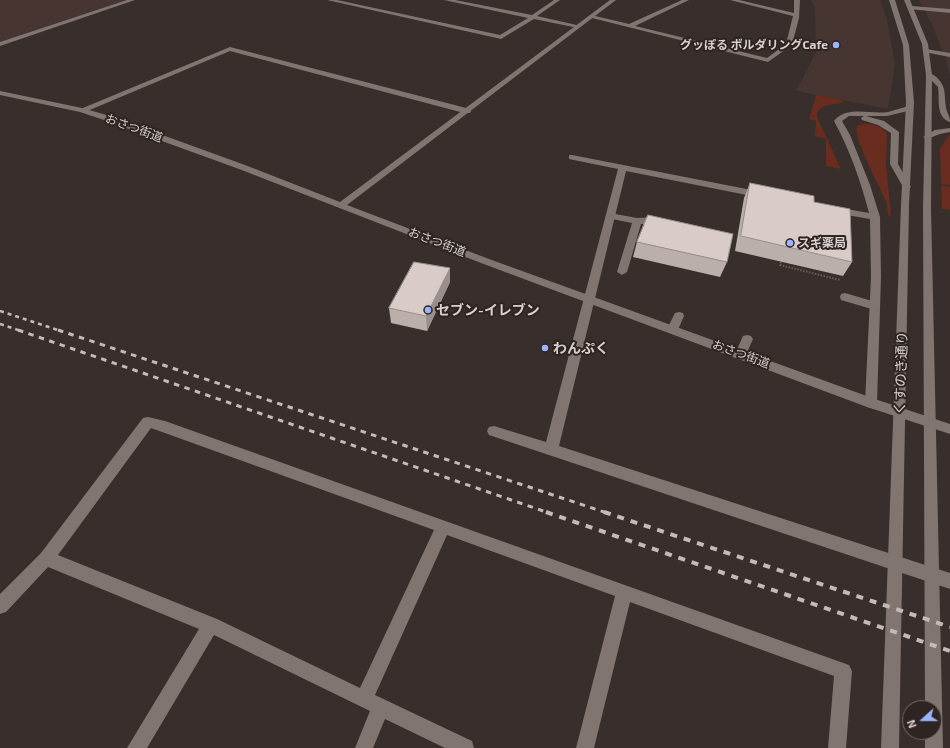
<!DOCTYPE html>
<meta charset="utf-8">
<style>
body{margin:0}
#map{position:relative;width:950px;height:748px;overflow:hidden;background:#382e2b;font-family:"Exo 2",sans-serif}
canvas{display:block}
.north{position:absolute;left:902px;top:700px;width:40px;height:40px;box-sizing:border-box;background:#2e2421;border:1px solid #726966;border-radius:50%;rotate:249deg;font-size:11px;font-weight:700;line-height:16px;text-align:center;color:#d7d0ce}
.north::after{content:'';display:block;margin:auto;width:14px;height:18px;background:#9db4fd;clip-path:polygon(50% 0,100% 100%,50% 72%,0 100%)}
</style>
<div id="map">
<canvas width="950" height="748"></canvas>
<div class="north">N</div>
</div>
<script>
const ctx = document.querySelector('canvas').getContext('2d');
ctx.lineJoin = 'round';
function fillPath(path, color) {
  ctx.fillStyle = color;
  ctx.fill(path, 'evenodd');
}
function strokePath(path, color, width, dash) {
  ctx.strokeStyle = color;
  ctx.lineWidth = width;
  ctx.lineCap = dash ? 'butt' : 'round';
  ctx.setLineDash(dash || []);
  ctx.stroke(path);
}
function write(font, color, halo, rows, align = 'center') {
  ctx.font = font + ' "Exo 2","Noto Sans JP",sans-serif';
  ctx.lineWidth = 4;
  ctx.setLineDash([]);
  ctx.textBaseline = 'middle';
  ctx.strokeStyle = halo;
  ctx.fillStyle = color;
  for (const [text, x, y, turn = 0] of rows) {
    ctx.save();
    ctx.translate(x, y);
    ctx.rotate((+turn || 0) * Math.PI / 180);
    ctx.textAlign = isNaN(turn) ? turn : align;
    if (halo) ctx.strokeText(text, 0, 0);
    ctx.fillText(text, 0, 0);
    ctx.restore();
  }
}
const built = new Path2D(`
 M0 0H128L0 42Z
 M811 0H880L887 19 895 64 888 109 796 91 816 52 815 9Z
 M919 0H950V75L946 60 933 27Z`);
const green = new Path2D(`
 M816 95 843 100 842 103C833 104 824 104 817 112V117L841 169 826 166V139L815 136 816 121 809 119Z
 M863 124C872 124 882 125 887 134L886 164 891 216 888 215C888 211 887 206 886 202 881 188 852 137 857 126Z
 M949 135H950V185L941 184 940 149Z
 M941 185 950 187V210L942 209Z`);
const path = new Path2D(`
 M781 262 780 265 840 280`);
const service = new Path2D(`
 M911 6 950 9V13L909 9V7Z
 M926 49 950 53V57L924 52V50Z
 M610 213 637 218 656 217 664 219 666 221 661 224H641L627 272 622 275 617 272 632 223 607 218 605 216Z
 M845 293 879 303 880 306 879 309 875 310 841 300 840 297 841 294Z
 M679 312 683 313 684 316 677 332H669L667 329 675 313Z
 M747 335 751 336 753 339 745 357 741 358 737 357 735 354 743 336Z`);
const minor = new Path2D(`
 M127 0H135L0 46V42Z
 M327 0H337L500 35 528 18 444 0H455L532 15 554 0H560L537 16 581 26 578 28 534 19 501 39Z
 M682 0H689L635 26 767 58 786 44 793 16 730 0H739L794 13V0H800L799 18 792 45 768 62 588 17 591 15 629 24Z
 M230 47 470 109 471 111 470 113H464L230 51 85 112H82L78 110Z
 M927 74C931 73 932 74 935 76 947 86 944 94 946 108 947 113 950 116 950 122 935 117 940 99 938 87L927 76Z
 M909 106 913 108 912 110 887 116H866L884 121 899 132 898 164 911 187 907 190 903 187 890 164 891 133 878 125 862 120 861 118 864 116H849L842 121 850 135 870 185 880 217 881 277 877 403 875 407 871 408 867 407 865 403 871 277 870 219 835 213 831 210 835 207 869 213C861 182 850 150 834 121 847 105 870 115 888 112 895 110 902 108 909 106Z
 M950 128V132L940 134 927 139 923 137 935 130Z
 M569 155H572L762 192 766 195 762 198 626 171 559 446 950 573V589L489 435 487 431 489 427 494 426 546 442 618 169 569 159Z
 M148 417 165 421 849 665 852 671 846 748H828L834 676 630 602 594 748H576L615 596 447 535 375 695 472 741 474 748H445L385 719 373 748H355L370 711 214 635 147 748H127L199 629 48 567 6 612 0 614V594L41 553 143 418ZM151 428 434 530 360 688 217 619 58 555Z`);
const tertiary = new Path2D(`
 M610 0H616L347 205 489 259 875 399 950 424V434L867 407 481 263 239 169 104 120 80 112 0 95V91L82 108 110 116 245 165 340 202Z`);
const secondary = new Path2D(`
 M889 0H895L909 45 914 102 909 205 899 748H881L901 205 906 102 903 45Z
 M904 0H910L928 44 932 75 931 208 943 748H925V732H934V708H925L923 208 926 75 922 44Z`);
const railFar2 = new Path2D(`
 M0 311 61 331
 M0 324 21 331`);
const railFar1 = new Path2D(`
 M18 330 549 513
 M58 330 607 513`);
const rail = new Path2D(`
 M546 512 950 651
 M604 512 950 627`);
const wall = new Path2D(`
 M750 183 814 202 852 262 843 276 735 251 744 198Z
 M637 242 727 262 720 277 633 257Z
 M450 268V282L427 331 391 323 389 308Z`);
const shadedWall = new Path2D(`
 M450 268V282L427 331 426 316Z`);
const building = new Path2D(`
 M750 183 814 196V202L850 209 852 262 741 236Z
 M648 215 733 234 727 262 637 242Z
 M414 262 450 268 426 316 389 308Z`);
const markers = [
 [836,45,4,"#9db4fd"],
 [790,243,4,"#9db4fd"],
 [428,310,4,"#9db4fd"],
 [545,348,4,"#9db4fd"]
];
const farPoinames = [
 ["グッぽる ボルダリングCafe",828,45],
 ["スギ薬局",798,243,"left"]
];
const farStreetnames = [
 ["おさつ街道",134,128,20],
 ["おさつ街道",437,242,21],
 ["おさつ街道",741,354,20]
];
const poiNames = [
 ["セブン-イレブン",436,310],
 ["わんぷく",553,348]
];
const streetNames = [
 ["くすのき通り",901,373,-88]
];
fillPath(built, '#463531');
fillPath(green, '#682d1e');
strokePath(path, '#685f5c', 2, [1.5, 1.5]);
fillPath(service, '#817571');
fillPath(minor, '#817571');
fillPath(tertiary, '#817571');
fillPath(secondary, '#817571');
strokePath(railFar2, '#c3bbb9', 2.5, [4, 4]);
strokePath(railFar1, '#c3bbb9', 3, [5.5, 5.5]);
strokePath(rail, '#c3bbb9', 4, [7, 7]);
fillPath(wall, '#bbafac');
fillPath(shadedWall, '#988f8c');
fillPath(building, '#d9ccc8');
strokePath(building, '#988f8c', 1);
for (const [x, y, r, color] of markers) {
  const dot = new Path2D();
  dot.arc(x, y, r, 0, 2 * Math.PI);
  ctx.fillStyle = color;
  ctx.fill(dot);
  strokePath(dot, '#2e2421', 1.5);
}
write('bold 12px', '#d7d0ce', '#2e2421', farPoinames, 'right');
write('12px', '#d7d0ce', '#2e2421', farStreetnames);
write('bold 14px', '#d7d0ce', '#2e2421', poiNames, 'left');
write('14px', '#d7d0ce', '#2e2421', streetNames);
</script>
